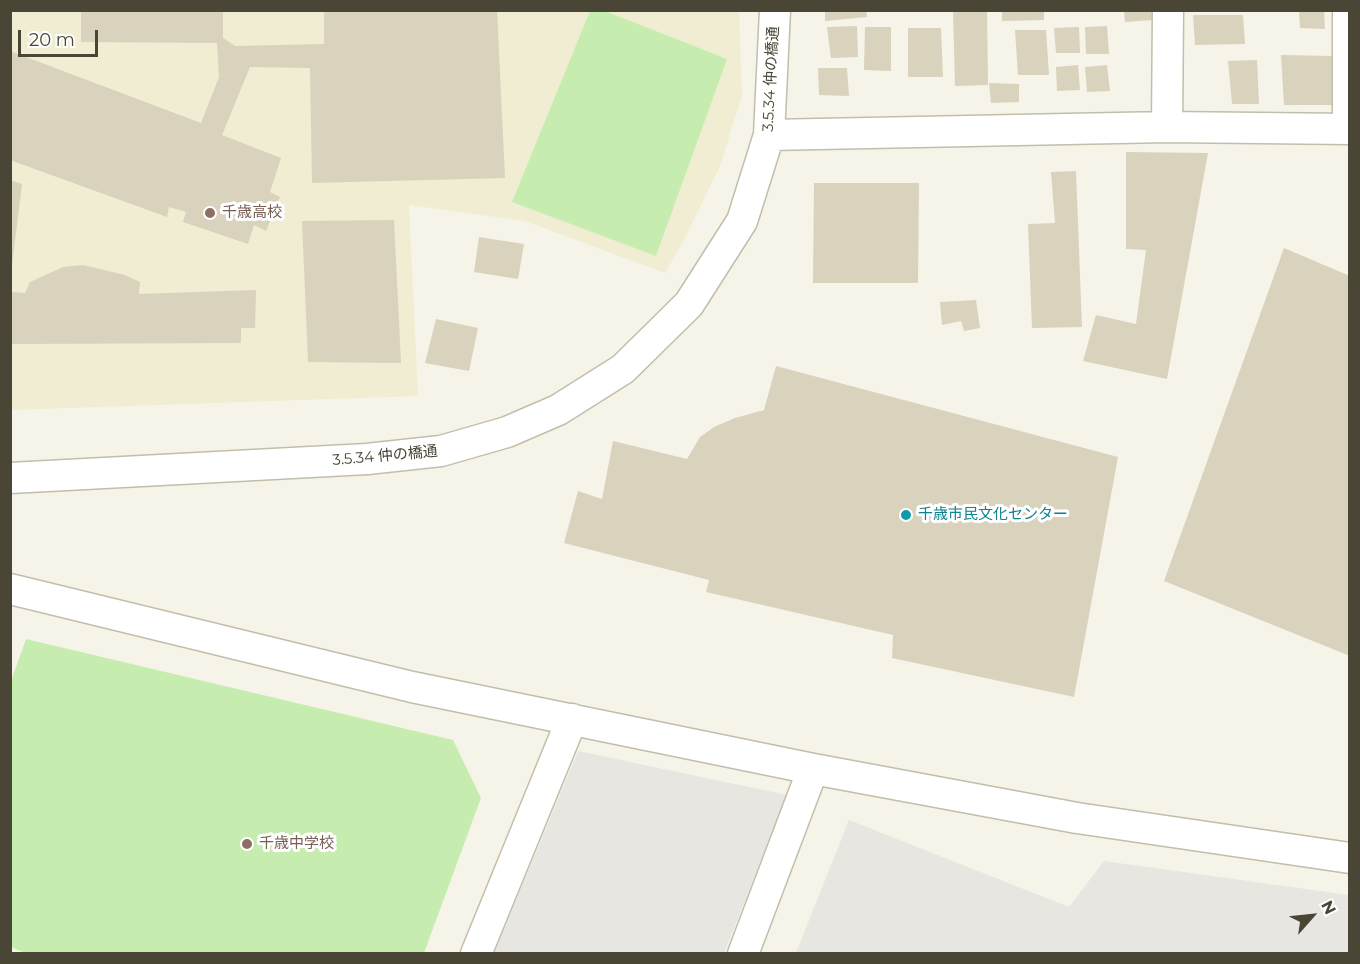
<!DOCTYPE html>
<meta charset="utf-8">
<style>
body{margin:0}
#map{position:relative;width:1360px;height:964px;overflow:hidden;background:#f6f4e9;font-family:Montserrat,sans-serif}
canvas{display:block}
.frame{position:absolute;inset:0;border:12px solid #4a4636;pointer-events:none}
.north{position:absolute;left:1282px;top:886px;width:60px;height:60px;-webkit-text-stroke:4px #fff;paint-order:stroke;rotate:63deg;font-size:16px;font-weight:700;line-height:24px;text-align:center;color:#4a4636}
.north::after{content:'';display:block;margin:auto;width:21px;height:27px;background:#4a4636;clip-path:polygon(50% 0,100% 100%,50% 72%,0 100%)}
.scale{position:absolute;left:18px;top:30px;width:80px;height:27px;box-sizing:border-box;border:3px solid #4a4636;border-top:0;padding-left:8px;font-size:18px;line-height:21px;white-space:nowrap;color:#4a4636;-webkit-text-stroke:4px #fff;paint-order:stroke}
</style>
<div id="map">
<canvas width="1360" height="964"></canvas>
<div class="frame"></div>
<div class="north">N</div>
<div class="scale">20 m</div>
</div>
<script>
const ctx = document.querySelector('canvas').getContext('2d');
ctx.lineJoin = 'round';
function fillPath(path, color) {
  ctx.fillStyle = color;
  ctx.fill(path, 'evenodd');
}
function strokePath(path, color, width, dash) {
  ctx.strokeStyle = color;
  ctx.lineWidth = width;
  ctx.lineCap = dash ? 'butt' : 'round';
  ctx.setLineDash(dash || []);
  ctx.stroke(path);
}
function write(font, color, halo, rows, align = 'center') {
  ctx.font = font + ' Montserrat,"Noto Sans JP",sans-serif';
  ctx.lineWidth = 6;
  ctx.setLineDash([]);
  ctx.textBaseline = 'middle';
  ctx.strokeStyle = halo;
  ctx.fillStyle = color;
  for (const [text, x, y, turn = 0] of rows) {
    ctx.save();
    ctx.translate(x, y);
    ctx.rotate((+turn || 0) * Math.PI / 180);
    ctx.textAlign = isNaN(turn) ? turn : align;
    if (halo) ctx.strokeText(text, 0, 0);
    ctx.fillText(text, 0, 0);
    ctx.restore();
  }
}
const education = new Path2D(`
 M10 11H739L742 95 720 166 683 242 665 273 525 221 409 205 418 396 11 410Z`);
const green = new Path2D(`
 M590 11H605L727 59 656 256 512 202Z
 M26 639 453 740 481 798 424 953 28 954 11 947V681Z`);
const parking = new Path2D(`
 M578 751 787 795 724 953H494Z
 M849 820 1069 907 1104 861 1349 895V953H796Z`);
const building = new Path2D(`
 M81 10H223V38L235 46 324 44V10H497L505 178 312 183 310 68 250 67 222 135 281 158 270 192 280 197 266 231 254 225 248 244 183 222 186 212 169 207 167 217 10 160V51L201 123 219 77 217 43 81 42Z
 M825 10H866L867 17 825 21Z
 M953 10H987L988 85 955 86Z
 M1002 10H1044V20L1002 21Z
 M1124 10H1154V20L1125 22Z
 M1299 10H1324L1325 29 1300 28Z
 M1193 15H1243L1245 44 1195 45Z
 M857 26 858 57 831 58 827 27Z
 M1107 26 1109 54H1086L1085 27Z
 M865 27H891V71L864 70Z
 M1079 27 1080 53H1056L1054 28Z
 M908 28H941L943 77H908Z
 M1015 30H1046L1049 75H1018Z
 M1281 55 1332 56V105H1284Z
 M1257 60 1259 104H1232L1228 61Z
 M1078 65 1080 90 1057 91 1056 67Z
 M1107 65 1110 91 1087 92 1085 67Z
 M818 68H847L849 96 819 95Z
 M989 83 1019 84V102L991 103Z
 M1126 152 1208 153 1167 379 1083 361 1096 315 1136 324 1146 250 1126 249Z
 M1076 171 1082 327 1032 328 1028 224 1055 223 1051 172Z
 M10 180 22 184 12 265H10Z
 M814 183H919L918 283H813Z
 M394 220 401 363 308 362 302 221Z
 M479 237 524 244 518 279 474 272Z
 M1284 248 1350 276V656L1164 581Z
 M83 265 125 275 140 282 139 294 256 290 255 328H241V343L10 344V292L25 293 30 282 63 267Z
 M976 300 980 328 964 331 961 321 942 325 940 302Z
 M436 319 478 328 469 371 425 363Z
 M776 366 1118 457 1074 697 892 658 893 635 706 592 709 580 564 543 578 491 602 499 613 441 687 459 700 437 714 427 735 418 764 410Z`);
const minor = new Path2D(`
 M1167 127 1168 10
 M1348 129V10
 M769 135 1167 127 1350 129
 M10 478 367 459 441 451 507 432 558 410 623 369 689 304 742 221 769 135 775 10
 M10 589 412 687 813 769 1077 818 1350 858
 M476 954 572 719
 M743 954 813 769`);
const markers = [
 [210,213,6,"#8d6e63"],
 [906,515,6,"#0f9aa8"],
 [247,844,6,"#8d6e63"]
];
const streetNames = [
 ["3.5.34 仲の橋通",771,79,-87],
 ["3.5.34 仲の橋通",385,456,-5]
];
const educationNames = [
 ["千歳高校",222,213],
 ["千歳中学校",259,844]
];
const cultureNames = [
 ["千歳市民文化センター",918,515]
];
fillPath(education, '#f0edd2');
fillPath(green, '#c6edaf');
fillPath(parking, '#e7e6e1');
fillPath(building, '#d9d2bd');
strokePath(minor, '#c2beaa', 33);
strokePath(minor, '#fff', 30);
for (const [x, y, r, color] of markers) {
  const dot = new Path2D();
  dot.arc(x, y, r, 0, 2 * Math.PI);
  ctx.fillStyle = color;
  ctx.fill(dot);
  strokePath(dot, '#fff', 2);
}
write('15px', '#4a4636', '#fff', streetNames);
write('15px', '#785e54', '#fff', educationNames, 'left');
write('15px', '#0d838f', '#fff', cultureNames, 'left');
</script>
